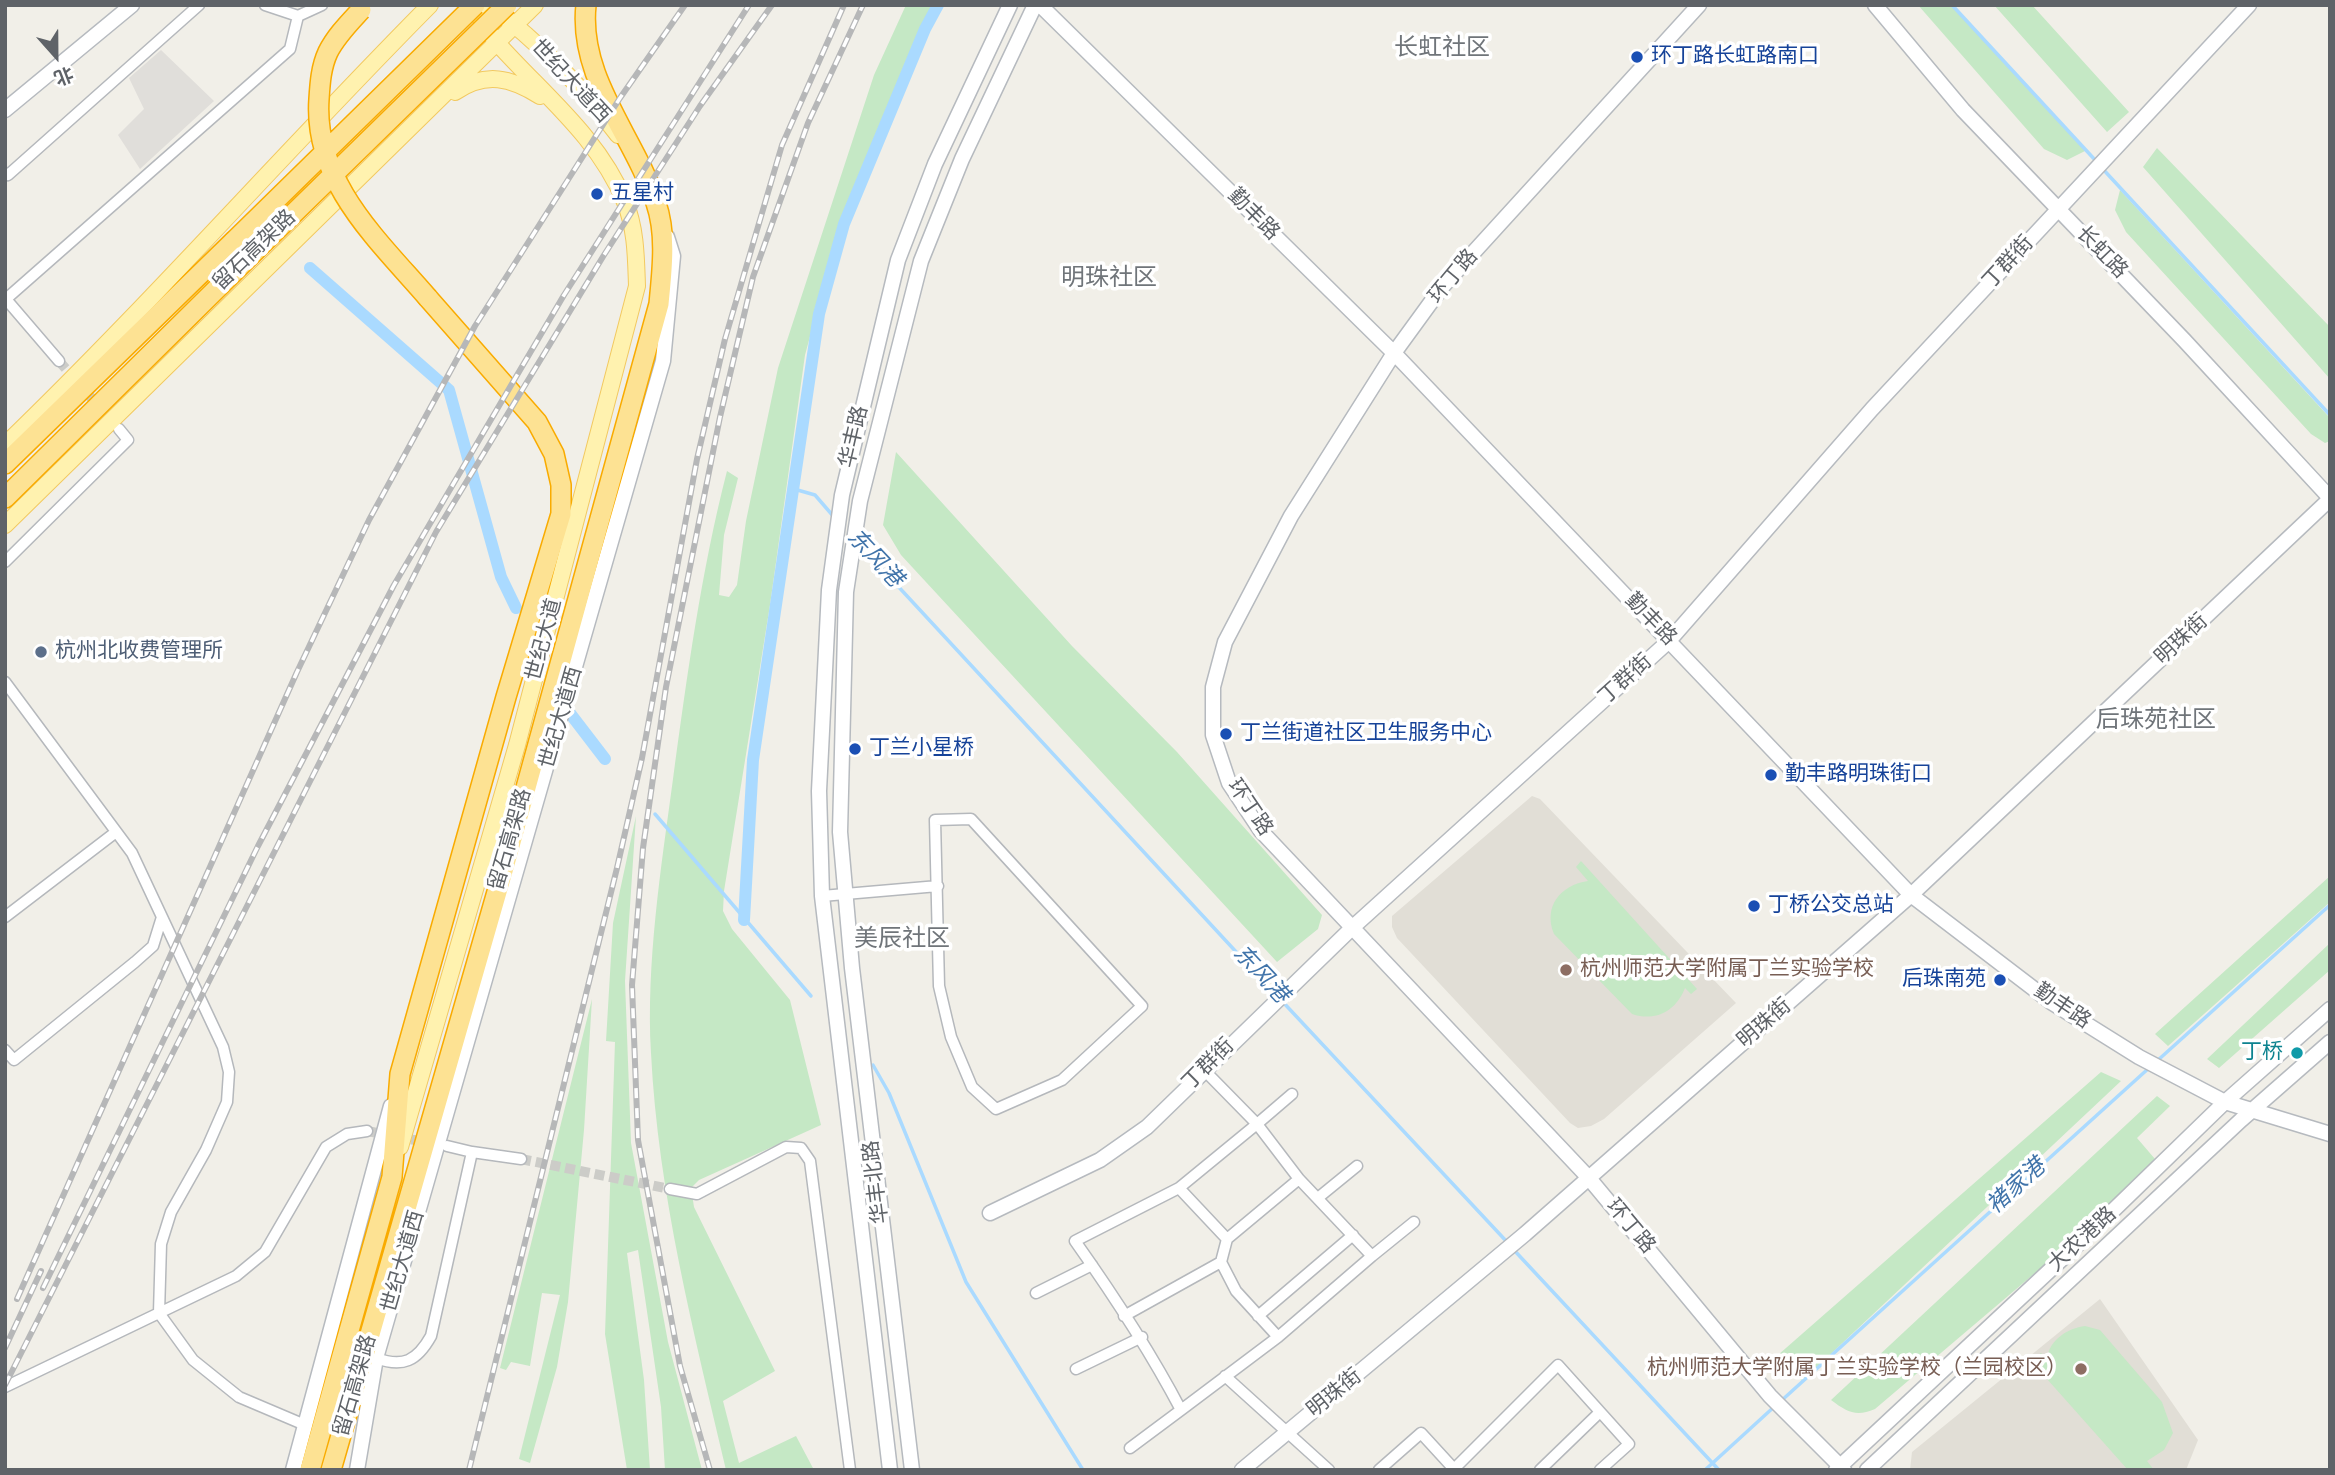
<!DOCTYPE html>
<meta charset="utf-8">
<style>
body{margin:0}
#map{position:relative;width:2335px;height:1475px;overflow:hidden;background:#f1efe8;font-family:"Nunito Sans","Noto Sans SC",sans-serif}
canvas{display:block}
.frame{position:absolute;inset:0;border:7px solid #5f6368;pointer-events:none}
.north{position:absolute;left:21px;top:21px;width:70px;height:70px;-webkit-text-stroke:5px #fff;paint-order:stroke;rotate:159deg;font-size:19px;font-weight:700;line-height:28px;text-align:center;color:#5f6368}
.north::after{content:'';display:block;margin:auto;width:24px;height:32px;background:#5f6368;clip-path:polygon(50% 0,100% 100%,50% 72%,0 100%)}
</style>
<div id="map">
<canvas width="2335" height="1475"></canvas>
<div class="frame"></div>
<div class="north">北</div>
</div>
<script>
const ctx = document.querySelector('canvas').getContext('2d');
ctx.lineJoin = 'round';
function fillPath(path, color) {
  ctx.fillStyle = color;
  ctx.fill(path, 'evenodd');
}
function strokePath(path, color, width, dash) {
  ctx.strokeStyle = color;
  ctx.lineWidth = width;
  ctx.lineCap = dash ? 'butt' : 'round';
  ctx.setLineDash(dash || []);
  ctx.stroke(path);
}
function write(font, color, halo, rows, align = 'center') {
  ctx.font = font + ' "Nunito Sans","Noto Sans SC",sans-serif';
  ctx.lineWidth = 7;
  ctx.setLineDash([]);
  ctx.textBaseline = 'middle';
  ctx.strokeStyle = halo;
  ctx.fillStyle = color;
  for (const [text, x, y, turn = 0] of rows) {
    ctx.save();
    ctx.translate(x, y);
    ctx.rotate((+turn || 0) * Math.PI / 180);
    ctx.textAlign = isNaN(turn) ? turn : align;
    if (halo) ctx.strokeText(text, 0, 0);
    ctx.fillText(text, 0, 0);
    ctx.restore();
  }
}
const industrial = new Path2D(`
 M161 50 214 101 140 169 118 135 144 109 129 78Z`);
const education = new Path2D(`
 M1532 796 1540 799 1736 1003 1604 1119 1591 1126 1578 1128 1570 1123 1397 938 1392 927V916Z
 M2100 1299 2198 1440 2186 1470H1910L1912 1452Z`);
const green = new Path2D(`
 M906 5H933L872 149 827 274 805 355 770 605 724 891 723 911 732 929 790 1000 821 1125 699 1180 691 1188 694 1207 775 1371 723 1401 739 1463 796 1436 814 1470H726C694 1333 658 1194 651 1053 646 963 661 868 673 779 687 676 701 572 727 471L738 478 724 535 719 595 729 597 737 585 746 521 778 368 874 75Z
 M1918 5H1952L2087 150 2067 160 2044 149Z
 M1994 5H2032L2129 112 2107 132Z
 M2157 148 2330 327V379L2143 167Z
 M2120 190 2330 418V441L2325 443 2311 434 2126 232 2115 210Z
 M896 452 1072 646 1177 752 1322 915 1318 929 1277 962 901 555 883 525Z
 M636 816 625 981 631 1143 668 1342 702 1470H665L661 1407 638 1250 627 1253 644 1380 650 1470H627L605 1334 615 1042 606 1041 613 923Z
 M1581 861 1697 989 1691 994 1685 988C1676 1011 1656 1022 1632 1014L1554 934C1543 907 1560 885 1588 881L1576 867Z
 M2330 876V902L2168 1046 2155 1034Z
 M2330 943V970L2219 1068 2207 1059Z
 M592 999 584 1130 568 1302 557 1367 530 1463 519 1459 560 1295 542 1293 530 1366 511 1362 506 1370 500 1368Z
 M2101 1072 2121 1081 1802 1381 1791 1372 1778 1355Z
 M2157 1096 2170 1106 2137 1138 2161 1166 1875 1409C1856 1417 1847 1412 1831 1400Z
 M2085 1326 2100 1330 2162 1402 2173 1433 2164 1450 2147 1461 2154 1470H2128L2031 1361 2041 1353 2047 1359C2049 1340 2068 1328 2085 1326Z`);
const stream = new Path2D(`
 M1952 5 2096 161
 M2101 167 2330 415
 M794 489 815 495 834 517
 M858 543 1276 995
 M655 814 811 996
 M1281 1000 1508 1243
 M2157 1061 2330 905
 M873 1065 889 1093 966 1282 1083 1470
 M1513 1249 1719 1470
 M1781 1401 2149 1068
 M1705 1470 1775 1406`);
const canal = new Path2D(`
 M310 268 449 390 501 577 516 608
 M569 712 605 759
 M744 920 753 760 819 314 844 224 925 29 938 5`);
const streetTunnel = new Path2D(`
 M59 361 115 425
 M367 1131 430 1143
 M521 1159 670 1189`);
const street = new Path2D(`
 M265 5 298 16 322 5
 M5 173 8 175 199 5
 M5 298 59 361
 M6 299 290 49 298 16
 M5 562 128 440 119 429
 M5 682 132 853 223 1047 229 1072 227 1102 206 1150 171 1212 161 1244 159 1313 193 1360 239 1397 305 1425
 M971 819 1142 1006 1062 1080 996 1109 972 1087 951 1037 939 986 935 820Z
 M822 896 938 886
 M5 917 116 832
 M5 1050 14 1060 135 962 153 946 162 917
 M1204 1070 1257 1124 1179 1188 1075 1241C1114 1296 1150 1351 1181 1410L1278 1337 1372 1256 1299 1179 1257 1124 1292 1094
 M472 1152 521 1159
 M1179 1188 1227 1239 1221 1262 1236 1291 1278 1337
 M670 1189 697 1194 786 1147 801 1148 810 1161 850 1470
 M1319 1197 1357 1166
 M1227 1239 1299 1179
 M1372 1256 1414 1222
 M1036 1293 1092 1265
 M1124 1316 1221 1262
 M1258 1316 1353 1235
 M376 1358C403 1368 417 1361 431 1336L472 1152 447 1146
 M1076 1369 1142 1337
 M1225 1376 1329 1470
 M5 1387 236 1276 265 1252 326 1147 347 1134 367 1131
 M1130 1448 1181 1410
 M1379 1470 1421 1433 1454 1469 1558 1365 1629 1444 1600 1470
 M1540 1470 1600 1412`);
const secondary = new Path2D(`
 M1040 5 1394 353 1911 895 2051 1002 2139 1057 2225 1102 2330 1134
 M1699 5 1442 287 1394 353 1291 516 1225 642 1213 687V735L1229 783 1261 831 1588 1177 1770 1396 1844 1470
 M1875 5 1963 110 2184 340 2330 498
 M5 110 132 5
 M990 1213 1100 1160 1147 1127 1353 927 1669 641 1872 409 2249 5
 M293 1470 391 1106
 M357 1470 376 1358 663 361 673 256 667 237
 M890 1470 822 896 819 791 829 590 842 495 898 260 935 164 1010 5
 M912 1470 852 968 840 832 846 592 860 501 921 261 962 159 1035 5
 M1242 1470 1525 1234 1911 895 2330 499
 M1836 1470 2093 1230 2225 1102 2330 1009
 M1867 1470 2241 1120 2330 1042`);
const primary = new Path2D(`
 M489 5C539 42 581 86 618 135
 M455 92C486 71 511 78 540 96
 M5 445C152 303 286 150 430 5
 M5 525 535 5
 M400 1147 517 745 637 286C636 258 636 229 625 202 599 138 544 95 499 45 489 33 481 18 472 5`);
const highway = new Path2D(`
 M5 464 234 241
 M5 498 249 257
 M310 1470 392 1177 400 1074 506 697 561 514V485L554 454 537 422 428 298
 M331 1470 505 864 659 304C662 272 667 235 656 203 635 137 578 79 586 5`);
const rail = new Path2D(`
 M43 1288 258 846 394 585 564 295 749 5
 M17 1299 297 672 369 520 475 326 620 98 685 5
 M5 1348 41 1271
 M5 1385 436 532 604 255 700 106 772 5
 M469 1470 617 868 642 758 697 459 725 339 782 145 844 5
 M710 1470 680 1366 638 1140 632 985 643 848 666 687 720 417 753 277 808 123 863 5`);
const highwayBridge = new Path2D(`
 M361 10C349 23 336 36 328 52 321 67 320 83 319 99 313 182 379 241 428 298
 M234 241 475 5
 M249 257 507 5`);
const markers = [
 [1637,57,7,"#1a4fb4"],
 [597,194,7,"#1a4fb4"],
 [41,652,7,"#5c6f8a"],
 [1226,734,7,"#1a4fb4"],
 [855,749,7,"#1a4fb4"],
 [1771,775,7,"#1a4fb4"],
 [1754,906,7,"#1a4fb4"],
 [1566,970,7,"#8d6e63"],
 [2000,980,7,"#1a4fb4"],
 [2297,1053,7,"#0f9aa8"],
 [2081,1369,7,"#8d6e63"]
];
const transitNames = [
 ["环丁路长虹路南口",1651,57],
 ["五星村",611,194],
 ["丁兰街道社区卫生服务中心",1240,734],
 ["丁兰小星桥",869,749],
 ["勤丰路明珠街口",1785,775],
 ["丁桥公交总站",1768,906],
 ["后珠南苑",1986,980,"right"]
];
const streetNames = [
 ["世纪大道西",570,82,47],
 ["勤丰路",1253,215,45],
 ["留石高架路",255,251,-44],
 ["长虹路",2101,253,46],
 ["丁群街",2009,263,-47],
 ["环丁路",1454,277,-50],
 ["华丰路",855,437,-77],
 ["勤丰路",1650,620,46],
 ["世纪大道",545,640,-75],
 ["明珠街",2182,640,-43],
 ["丁群街",1626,680,-42],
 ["世纪大道西",562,718,-74],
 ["环丁路",1249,808,56],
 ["留石高架路",511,840,-74],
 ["勤丰路",2062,1007,34],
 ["明珠街",1765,1024,-41],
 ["丁群街",1209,1065,-45],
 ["华丰北路",877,1182,-97],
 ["环丁路",1630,1227,50],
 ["大农港路",2083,1240,-43],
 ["世纪大道西",404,1262,-74],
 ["留石高架路",356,1386,-74],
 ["明珠街",1335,1394,-39]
];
const serviceNames = [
 ["杭州北收费管理所",55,652]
];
const educationNames = [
 ["杭州师范大学附属丁兰实验学校",1580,970],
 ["杭州师范大学附属丁兰实验学校（兰园校区）",2067,1369,"right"]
];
const cultureNames = [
 ["丁桥",2283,1053]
];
const waterNames = [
 ["东风港",874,559,47],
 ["东风港",1260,975,47],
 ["褚家港",2017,1187,-42]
];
const quarterNames = [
 ["长虹社区",1442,49],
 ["明珠社区",1109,279],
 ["后珠苑社区",2156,721],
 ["美辰社区",902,940]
];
fillPath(industrial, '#e0deda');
fillPath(education, '#e1ded6');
fillPath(green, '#c5e8c5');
strokePath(stream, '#aadaff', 3.5);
strokePath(canal, '#aadaff', 12);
strokePath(streetTunnel, '#ccccc8', 10, [10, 5]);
strokePath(street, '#b5b8bc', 13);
strokePath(secondary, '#b6babf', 17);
strokePath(primary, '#f2c960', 18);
strokePath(highway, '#f9ab00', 22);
strokePath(street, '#fff', 10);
strokePath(secondary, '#fff', 14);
strokePath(primary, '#fff2af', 16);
strokePath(highway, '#fde293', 19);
strokePath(rail, '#b6b7b8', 6);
strokePath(rail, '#fff', 3.5, [10]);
strokePath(highwayBridge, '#f9ab00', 22, []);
strokePath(highwayBridge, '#fde293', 19);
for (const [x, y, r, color] of markers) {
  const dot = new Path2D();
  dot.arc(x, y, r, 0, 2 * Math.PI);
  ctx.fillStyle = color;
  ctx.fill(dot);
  strokePath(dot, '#fff', 2.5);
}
write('21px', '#164399', '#fff', transitNames, 'left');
write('21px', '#5f6368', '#fff', streetNames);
write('21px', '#4e5e75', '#fff', serviceNames, 'left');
write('21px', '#785e54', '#fff', educationNames, 'left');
write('21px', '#0d838f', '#fff', cultureNames, 'right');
write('italic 23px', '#4174aa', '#fff', waterNames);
write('24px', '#70757a', '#fff', quarterNames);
</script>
